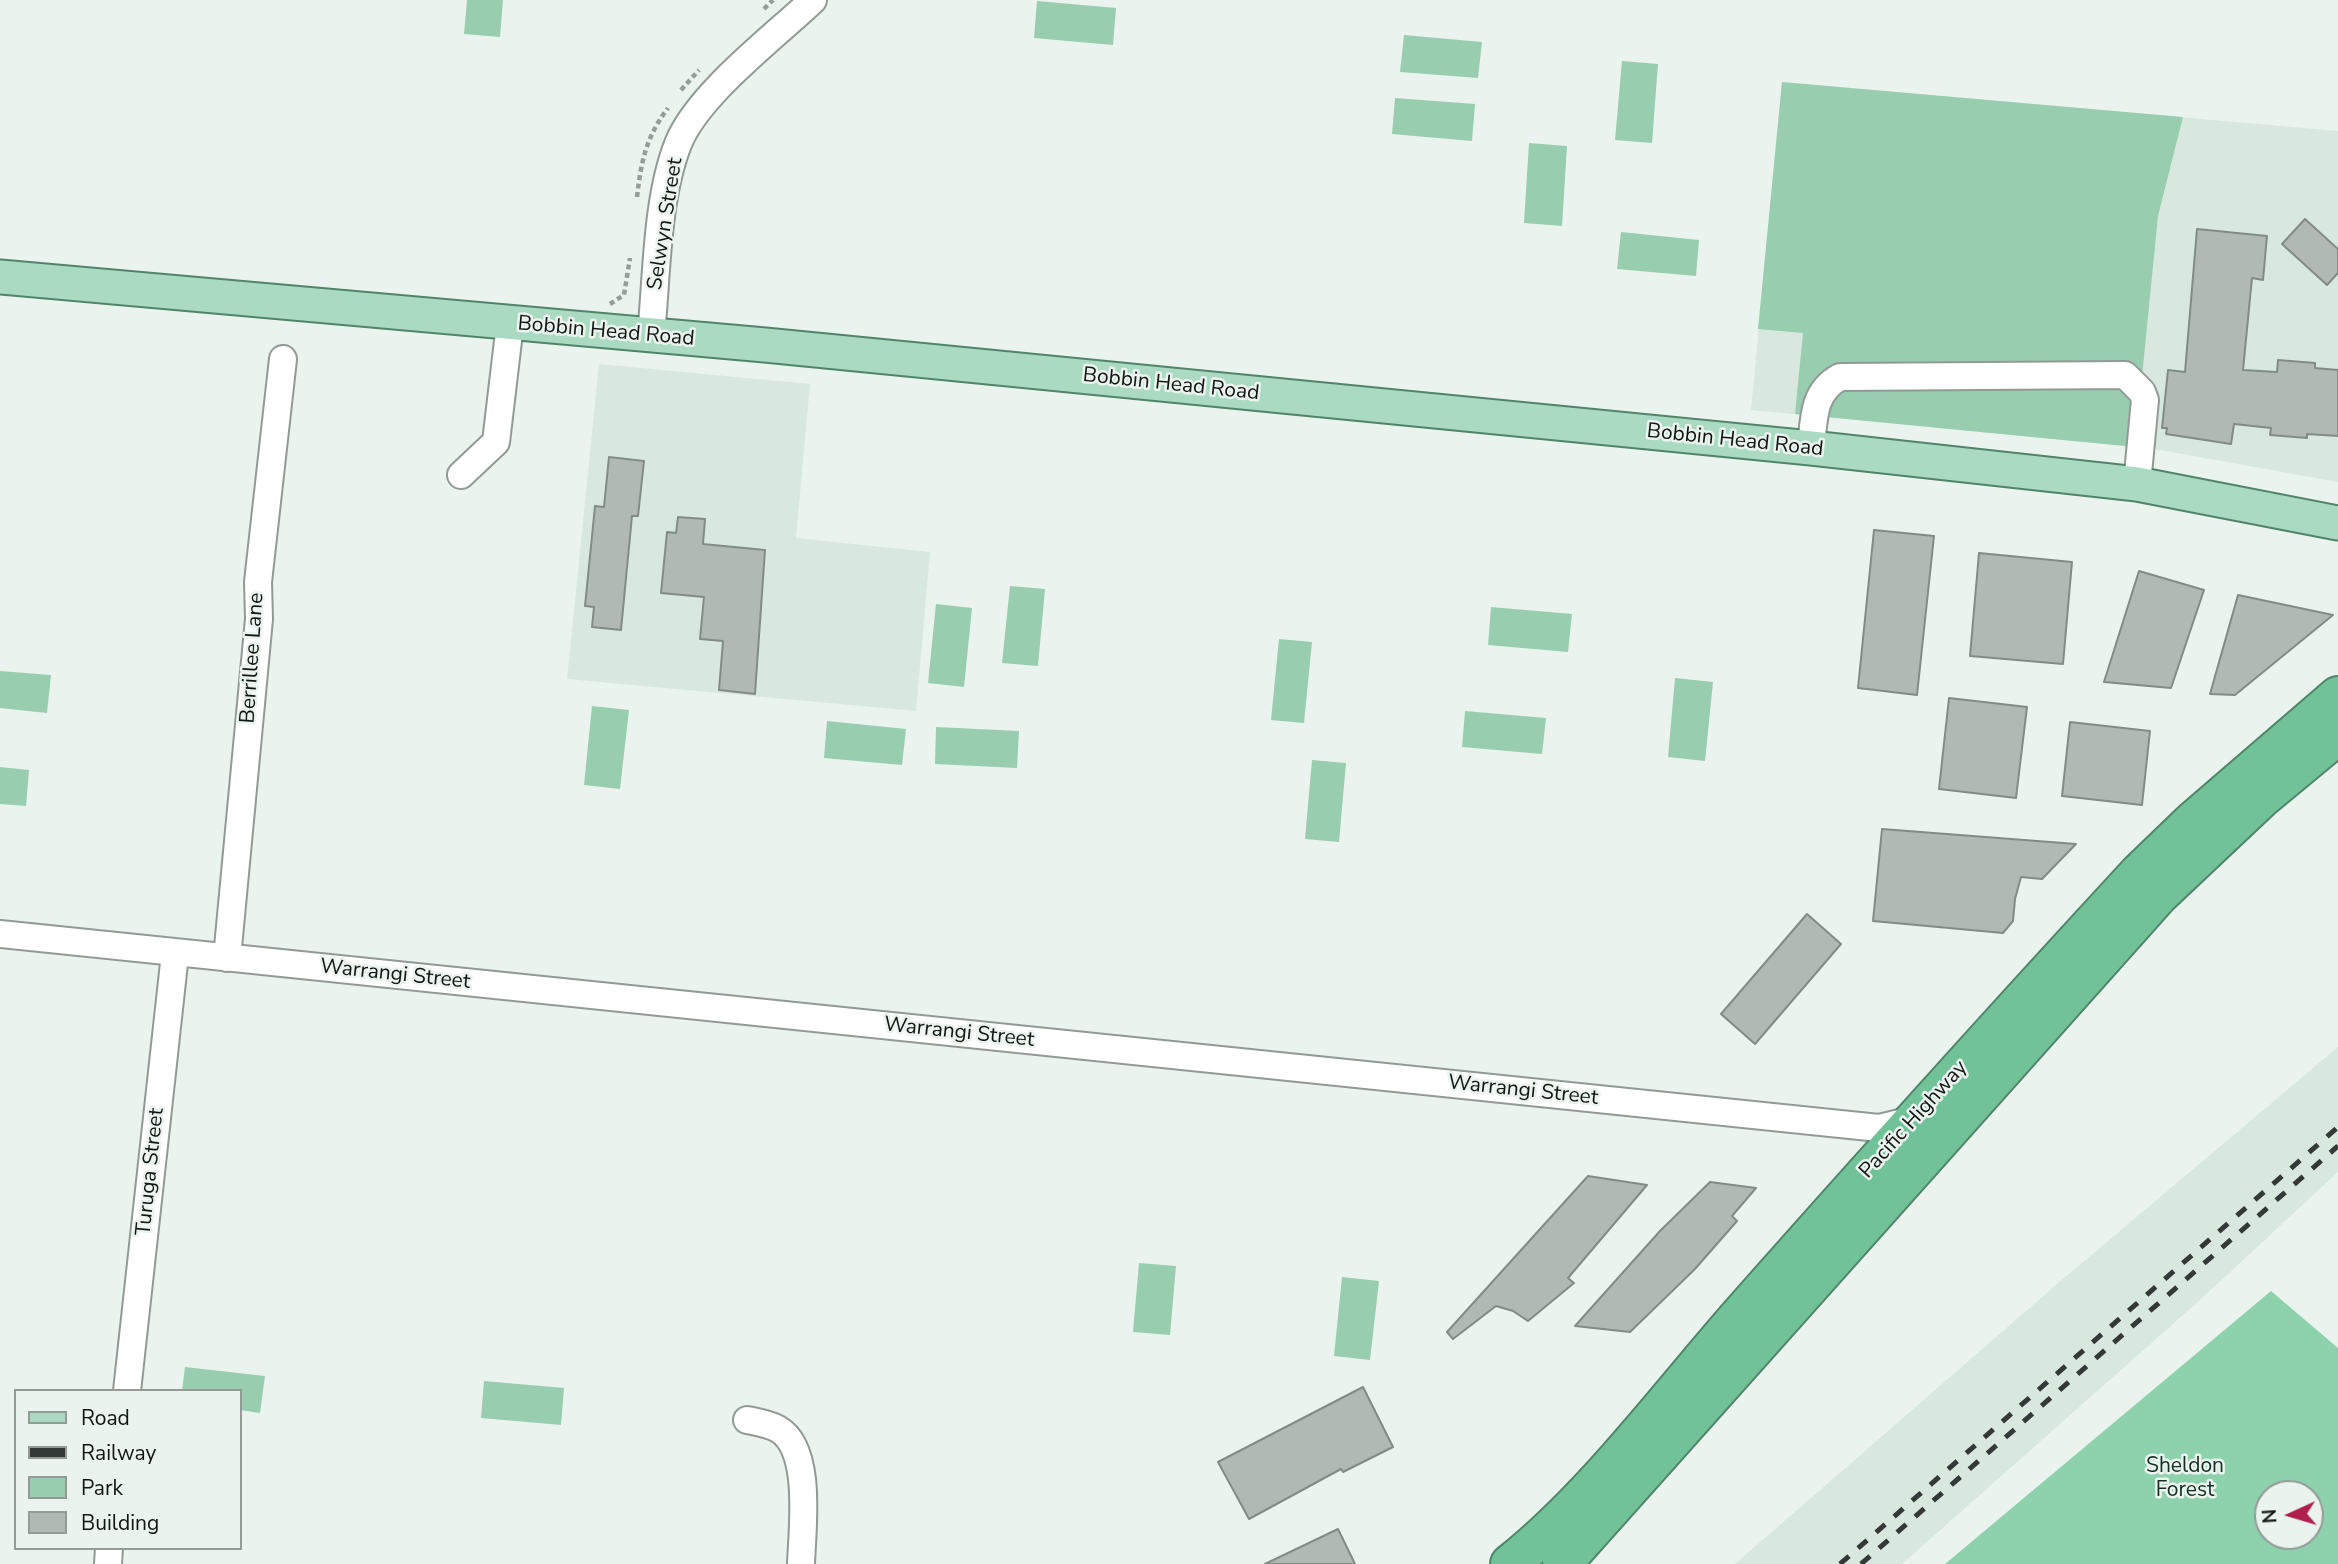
<!DOCTYPE html>
<style>
body{margin:0}
#map{position:relative;width:2338px;height:1564px;overflow:hidden;background:#eaf3ee;font-family:"Nunito Sans",sans-serif}
canvas{display:block}
.legend{position:absolute;left:14px;top:1389px;width:228px;height:161px;box-sizing:border-box;background:#eaf3ee;border:2px solid #949a96;margin:0;padding:9px 12px;list-style:none;font-size:21px;color:#121513}
.legend li{display:flex;align-items:center;gap:14px;height:35px}
.legend b{width:35px;border:2px solid #949a96}
.north{position:absolute;left:2254px;top:1480px;width:70px;height:70px;box-sizing:border-box;background:#eaf3ee;border:2px solid #949a96;border-radius:50%;rotate:266deg;font-size:19px;font-weight:700;line-height:28px;text-align:center;color:#121513}
.north::after{content:'';display:block;margin:auto;width:24px;height:32px;background:#b01e4b;clip-path:polygon(50% 0,100% 100%,50% 72%,0 100%)}
</style>
<div id="map">
<canvas width="2338" height="1564"></canvas>
<ul class="legend">
<li><b style="height:9px;background:#aadac1"></b>Road</li>
<li><b style="height:9px;background:#343836"></b>Railway</li>
<li><b style="height:19px;background:#98cdaf"></b>Park</li>
<li><b style="height:19px;background:#b1b9b4"></b>Building</li>
</ul>
<div class="north">N</div>
</div>
<script>
const ctx = document.querySelector('canvas').getContext('2d');
ctx.lineJoin = 'round';
function fillPath(path, color) {
  ctx.fillStyle = color;
  ctx.fill(path, 'evenodd');
}
function strokePath(path, color, width, dash) {
  ctx.strokeStyle = color;
  ctx.lineWidth = width;
  ctx.lineCap = dash ? 'butt' : 'round';
  ctx.setLineDash(dash || []);
  ctx.stroke(path);
}
function write(font, color, halo, rows, align = 'center') {
  ctx.font = font + ' "Nunito Sans",sans-serif';
  ctx.lineWidth = 5;
  ctx.setLineDash([]);
  ctx.textBaseline = 'middle';
  ctx.strokeStyle = halo;
  ctx.fillStyle = color;
  for (const [text, x, y, turn = 0] of rows) {
    ctx.save();
    ctx.translate(x, y);
    ctx.rotate((+turn || 0) * Math.PI / 180);
    ctx.textAlign = isNaN(turn) ? turn : align;
    if (halo) ctx.strokeText(text, 0, 0);
    ctx.fillText(text, 0, 0);
    ctx.restore();
  }
}
const built = new Path2D(`
 M1782 82 2338 131V482L2149 448 1751 410Z
 M599 364 810 384 796 538 930 552 916 711 567 679Z
 M2338 1047V1172L2201 1299 1902 1564H1735L2057 1284Z`);
const green = new Path2D(`
 M467 0H503L500 37 464 34Z
 M1037 1 1116 8 1113 45 1034 38Z
 M1404 35 1482 42 1478 78 1400 72Z
 M1622 61 1658 64 1652 143 1615 140Z
 M1782 82 2183 117 2158 216 2135 447 1795 414 1803 333 1758 329Z
 M1395 98 1475 104 1472 141 1392 134Z
 M1529 143 1567 146 1562 226 1524 223Z
 M1621 232 1699 240 1696 276 1617 269Z
 M1010 586 1045 589 1038 666 1002 663Z
 M936 604 972 608 964 687 928 683Z
 M1491 607 1572 614 1568 652 1488 645Z
 M1279 639 1312 642 1304 723 1271 720Z
 M0 671 51 675 47 713 0 708Z
 M1675 678 1713 682 1705 761 1668 757Z
 M592 706 629 710 620 789 584 785Z
 M1465 711 1546 718 1542 754 1462 747Z
 M827 721 906 729 902 765 824 758Z
 M936 727 1019 731 1017 768 935 764Z
 M1312 760 1346 763 1339 842 1305 839Z
 M0 767 29 770 26 806 0 804Z
 M1139 1263 1176 1266 1170 1335 1133 1332Z
 M1342 1277 1379 1281 1370 1360 1334 1356Z
 M185 1367 265 1376 260 1413 240 1410V1391H182Z
 M484 1381 564 1388 561 1425 481 1418Z`);
const forest = new Path2D(`
 M2271 1291 2338 1348V1564H1945ZM2268 1494H2310V1536H2268Z`);
const building = new Path2D(`
 M2305 219 2338 249V273L2327 285 2282 244Z
 M2197 229 2267 236 2263 280 2252 278 2243 370 2277 372 2278 360 2315 363V368L2338 370V436L2307 434V438L2270 435 2271 428 2234 424 2231 444 2166 434 2167 428H2162L2168 370 2185 372Z
 M609 457 644 461 638 516H632L621 630 592 627 594 607 585 606 595 506 604 507Z
 M678 517 705 519 703 544 765 550 755 694 719 690 723 641 700 639 704 597 661 593 667 532 676 533Z
 M1874 530 1934 536 1917 695 1858 688Z
 M1979 553 2072 562 2063 664 1970 656Z
 M2139 571 2204 590 2171 688 2104 682Z
 M2238 595 2333 615 2235 695 2210 694Z
 M1949 698 2027 707 2016 798 1939 789Z
 M2070 722 2150 731 2142 805 2062 796Z
 M1882 829 2076 844 2042 879 2021 877 2015 899 2013 921 2003 933 1873 921Z
 M1807 914 1841 944 1755 1044 1721 1014Z
 M1588 1176 1647 1185 1568 1278 1574 1283 1528 1321 1513 1311 1496 1306 1453 1339 1447 1332Z
 M1710 1182 1756 1188 1732 1216 1737 1221 1695 1269 1630 1332 1575 1326 1660 1231Z
 M1363 1387 1393 1447 1343 1472 1341 1469 1249 1519 1218 1462Z
 M1338 1529 1355 1564H1265Z`);
const path = new Path2D(`
 M764 9 773 0
 M681 90 699 70
 M637 197C641 162 646 137 668 108
 M610 304 624 295 630 258`);
const minor = new Path2D(`
 M651 335C657 276 656 200 678 144 697 95 774 37 813 0
 M1811 448C1814 420 1812 392 1840 377L2125 375 2142 392 2145 400 2137 484
 M461 475 496 442 510 324
 M0 934 1879 1128 1915 1119
 M227 958 259 619 258 582 283 359
 M127 1391 175 954
 M747 1420C757 1422 769 1424 778 1429 813 1449 802 1530 801 1564
 M108 1564 109 1548`);
const major = new Path2D(`
 M0 277 765 345 1811 448 2137 484 2338 523`);
const highway = new Path2D(`
 M1510 1564C1594 1497 1668 1397 1739 1316 1871 1167 2004 1019 2139 873L2193 821 2338 696
 M1562 1564 2158 896 2263 797 2338 735`);
const rail = new Path2D(`
 M1840 1564 2338 1127
 M1861 1564 2338 1146`);
const streetNames = [
 ["Selwyn Street",666,224,-81],
 ["Bobbin Head Road",606,332,5],
 ["Bobbin Head Road",1171,385,6],
 ["Bobbin Head Road",1735,441,6],
 ["Berrillee Lane",253,658,-86],
 ["Warrangi Street",395,975,6],
 ["Warrangi Street",959,1033,6],
 ["Warrangi Street",1523,1091,6],
 ["Pacific Highway",1914,1120,-48],
 ["Turuga Street",151,1172,-84]
];
const parkNames = [
 ["Sheldon",2185,1467],
 ["Forest",2185,1491]
];
fillPath(built, '#d8e8df');
fillPath(green, '#98cdaf');
fillPath(forest, '#8ed2ad');
fillPath(building, '#b1b9b4');
strokePath(building, '#838b86', 2);
strokePath(minor, '#929a96', 30);
strokePath(major, '#508569', 37);
strokePath(highway, '#508569', 42);
strokePath(path, '#969c98', 4.5, [5, 3.5]);
strokePath(minor, '#fff', 26);
strokePath(major, '#aadac1', 33);
strokePath(highway, '#71c298', 38);
strokePath(rail, '#343836', 5, [12, 12]);
write('21px', '#121513', '#eaf3ee', streetNames);
write('21px', '#113021', '#eaf3ee', parkNames);
</script>
